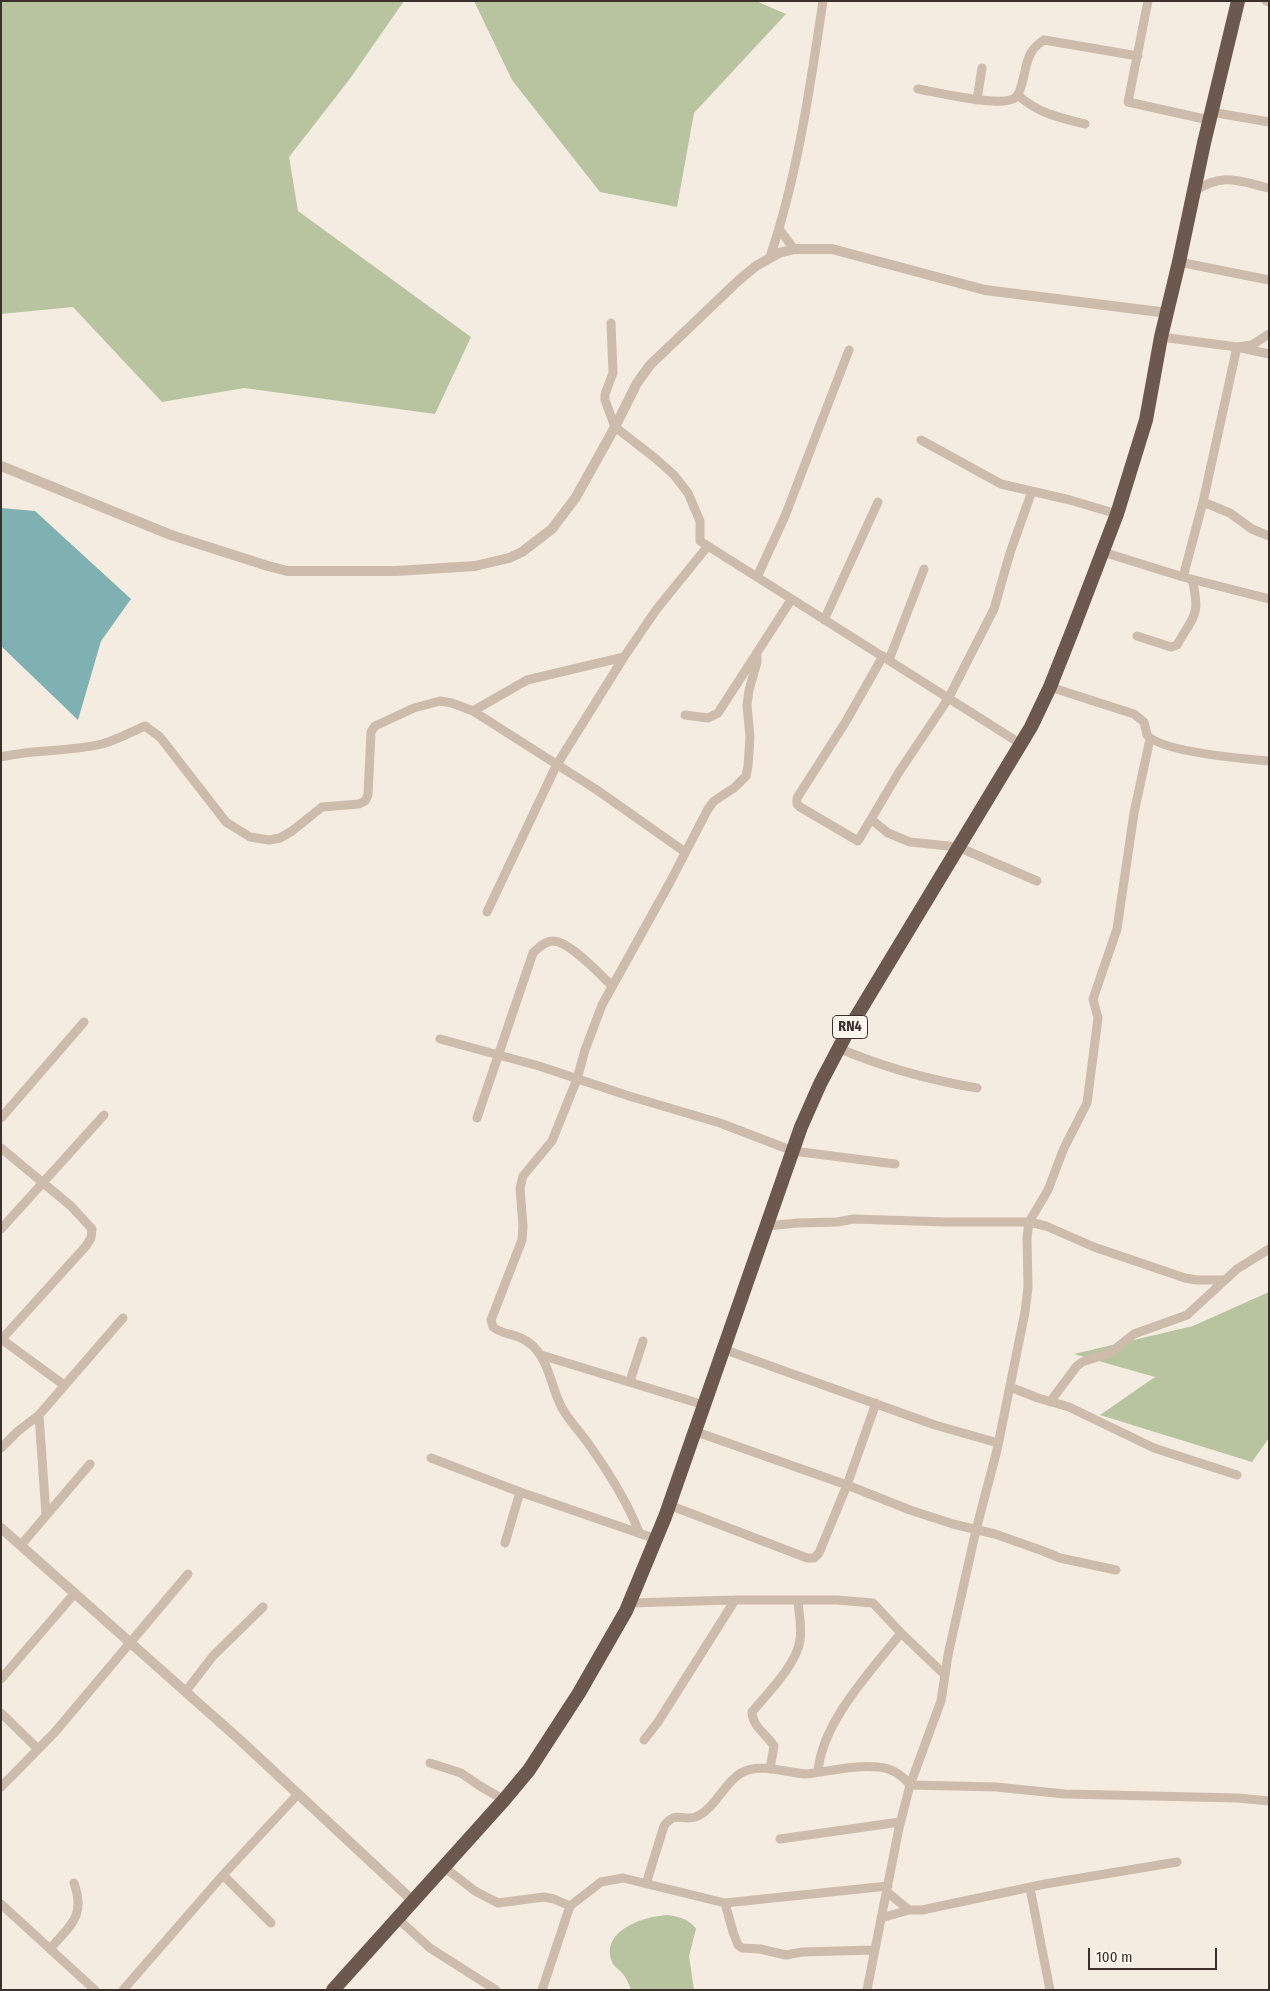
<!DOCTYPE html>
<style>
body{margin:0}
#map{position:relative;width:1270px;height:1991px;overflow:hidden;background:#f4ebe1;font-family:"Fira Sans Condensed",sans-serif}
canvas{display:block}
.frame{position:absolute;inset:0;border:2px solid #3b302b;pointer-events:none}
.scale{position:absolute;left:1088px;top:1948px;width:129px;height:22px;box-sizing:border-box;border:2px solid #3b302b;border-top:0;padding-left:6px;font-size:15px;line-height:18px;white-space:nowrap;color:#3b302b;-webkit-text-stroke:4px #fbf5ee;paint-order:stroke}
</style>
<div id="map">
<canvas width="1270" height="1991"></canvas>
<div class="frame"></div>
<div class="scale">100 m</div>
</div>
<script>
const ctx = document.querySelector('canvas').getContext('2d');
ctx.lineJoin = 'round';
function fillPath(path, color) {
  ctx.fillStyle = color;
  ctx.fill(path, 'evenodd');
}
function strokePath(path, color, width, dash) {
  ctx.strokeStyle = color;
  ctx.lineWidth = width;
  ctx.lineCap = dash ? 'butt' : 'round';
  ctx.setLineDash(dash || []);
  ctx.stroke(path);
}
function write(font, color, halo, rows, align = 'center') {
  ctx.font = font + ' "Fira Sans Condensed",sans-serif';
  ctx.lineWidth = 4;
  ctx.setLineDash([]);
  ctx.textBaseline = 'middle';
  ctx.strokeStyle = halo;
  ctx.fillStyle = color;
  for (const [text, x, y, turn = 0] of rows) {
    ctx.save();
    ctx.translate(x, y);
    ctx.rotate((+turn || 0) * Math.PI / 180);
    ctx.textAlign = isNaN(turn) ? turn : align;
    if (halo) ctx.strokeText(text, 0, 0);
    ctx.fillText(text, 0, 0);
    ctx.restore();
  }
}
const green = new Path2D(`
 M1 1H404L349 80 289 157 298 211 471 337 435 414 244 388 162 402 73 307 1 314Z
 M474 1H756L786 14 694 113 677 207 600 192 512 80Z
 M1269 1292V1438L1252 1462 1100 1415 1155 1377 1074 1354 1193 1326Z
 M668 1915C680 1917 689 1919 696 1929L689 1956 694 1990H631C629 1984 626 1977 622 1973 619 1969 613 1966 612 1962 600 1930 645 1916 668 1915Z`);
const water = new Path2D(`
 M1 508 35 511 131 599 101 641 78 720 1 646Z`);
const minor = new Path2D(`
 M1148 1 1128 102 1209 120
 M1266 1 1269 2
 M918 89C936 92 1004 109 1016 97 1021 92 1023 79 1025 71 1028 57 1031 48 1044 40L1138 56
 M1018 95C1037 113 1060 118 1085 124
 M977 100 982 68
 M1211 112 1269 122
 M1194 192C1221 172 1239 181 1269 188
 M779 229 794 249
 M770 257C798 174 810 87 823 1
 M1179 262 1269 280
 M611 323 613 373 605 394V400L615 427 655 458 674 475 688 493 700 521V541L1021 744
 M1161 337 1237 347 1269 354
 M921 440 1001 484 1070 500 1117 514
 M1203 502 1230 513 1252 529 1269 536
 M1103 552 1183 577 1269 599
 M757 577 785 516 849 350
 M1183 577 1203 502 1237 347 1252 345 1269 334
 M824 620 878 502
 M1137 636 1171 647 1177 645C1194 615 1201 616 1192 579
 M883 656 845 723 797 798V804L800 807 858 841 899 772 948 699 994 609 1010 553 1032 491
 M889 660 924 569
 M1050 687 1134 714 1144 722 1147 735C1161 752 1245 759 1269 761
 M473 711 527 680 624 657 656 610 707 547
 M685 715 708 718 718 713 791 600
 M1 757C34 749 69 752 102 744 116 740 131 732 145 726L160 737 226 822 250 837 269 840 280 838 292 831 322 807 359 804 365 801 368 795 371 732 375 726 414 708 440 701 452 703 473 711 597 790 685 852
 M872 820 888 833 910 842 958 847 1037 881
 M487 912 556 766 624 657
 M440 1039 539 1066 629 1096 720 1123 793 1151 895 1164
 M838 1048C883 1067 929 1080 977 1088
 M1 1118 84 1022
 M477 1118 533 953C538 948 545 941 553 941 569 941 600 974 612 986
 M1 1148 71 1206 92 1229 91 1238 86 1246 1 1340
 M766 1226 798 1223 837 1222 854 1219 946 1222H1029L1046 1226 1094 1247 1185 1278 1197 1280H1224
 M1 1229 104 1115
 M1 1339 64 1385
 M723 1349 935 1425 998 1443
 M541 1355 704 1405
 M630 1381 643 1341
 M1010 1387 1038 1398 1069 1407 1154 1448 1237 1475
 M1050 1402 1076 1367 1082 1362 1110 1353 1134 1334 1187 1315 1237 1269 1269 1249
 M694 1431 847 1485 910 1510 953 1524 995 1534 1043 1551 1060 1558 1116 1570
 M1 1448 18 1431 39 1415
 M431 1458 520 1492
 M669 1505 807 1558H814L819 1553 847 1485 876 1403
 M46 1515 39 1415 123 1318
 M639 1532C627 1501 609 1473 590 1446 581 1433 570 1422 562 1408 551 1388 550 1363 533 1346 518 1332 506 1337 493 1327L491 1320 522 1240 523 1226 520 1188 523 1176 552 1141 577 1079 585 1050 602 1005 669 884 708 809 714 801 734 788 746 776 748 766 750 737 747 705 749 690 757 662V654
 M505 1543 520 1492 656 1539
 M21 1545 90 1464
 M629 1603 735 1600H837L873 1603 901 1633 945 1675
 M1 1679 75 1593
 M186 1691 213 1656 263 1607
 M1 1713 38 1749
 M644 1740 658 1722 735 1600
 M430 1763 461 1773 480 1786 504 1800
 M770 1769 774 1746C767 1735 752 1726 752 1712 767 1694 797 1664 800 1640 802 1628 799 1614 798 1601
 M818 1772C822 1722 870 1672 901 1633
 M910 1785 996 1787 1065 1794 1238 1798 1269 1801
 M1 1787 55 1732 188 1574
 M780 1839 900 1822
 M444 1867 475 1891 498 1903 544 1897 554 1899 570 1906 601 1882 623 1878 725 1903 888 1886
 M223 1875 271 1923
 M646 1884 664 1826C676 1809 684 1823 698 1816 716 1807 724 1783 741 1773 760 1762 786 1773 806 1774 811 1774 816 1772 821 1772 840 1769 859 1765 878 1767 891 1768 902 1775 910 1785
 M1030 1888 1050 1990
 M887 1892 909 1910
 M725 1903 733 1932 738 1945 742 1948 760 1949 786 1955 802 1952 873 1950
 M1 1904 95 1990
 M397 1918 430 1948 496 1990
 M881 1918 909 1910H922L1045 1884 1177 1862
 M50 1949C70 1925 86 1917 74 1883
 M123 1990 223 1875 298 1794
 M542 1990 570 1906
 M867 1990 899 1828 910 1785 941 1701 948 1655 976 1530 997 1450 1025 1312 1028 1287 1027 1238 1029 1222 1048 1190 1064 1148 1087 1103 1098 1018 1093 999 1117 929 1134 813 1150 739`);
const tertiary = new Path2D(`
 M1 466 171 535 268 566 287 571H396L475 566 509 558 522 552 552 529 576 497 615 427 637 383 650 365 739 280 756 266 779 253 794 249H832L985 290 1168 313
 M1 1528 240 1740 413 1901`);
const trunk = new Path2D(`
 M333 1990 504 1800 529 1770 579 1693 626 1611 665 1517 801 1127 820 1084 850 1027 1031 727 1050 687 1073 629 1117 514 1146 420 1161 337 1179 262 1204 143 1238 1`);
const shields = [
 [850,1027,35]
];
const shieldNames = [
 ["RN4",850,1027]
];
fillPath(green, '#b8c4a0');
fillPath(water, '#7fb0b2');
strokePath(minor, '#cdbbac', 9);
strokePath(tertiary, '#cdbbac', 10);
strokePath(trunk, '#6c584f', 14);
for (const [x, y, w] of shields) {
  const box = new Path2D();
  box.roundRect(x - w / 2, y - 11.5, w, 23, 4);
  ctx.fillStyle = '#fbf5ee';
  ctx.fill(box);
  strokePath(box, '#3b302b', 1);
}
write('bold 14px', '#3b302b', null, shieldNames);
</script>
